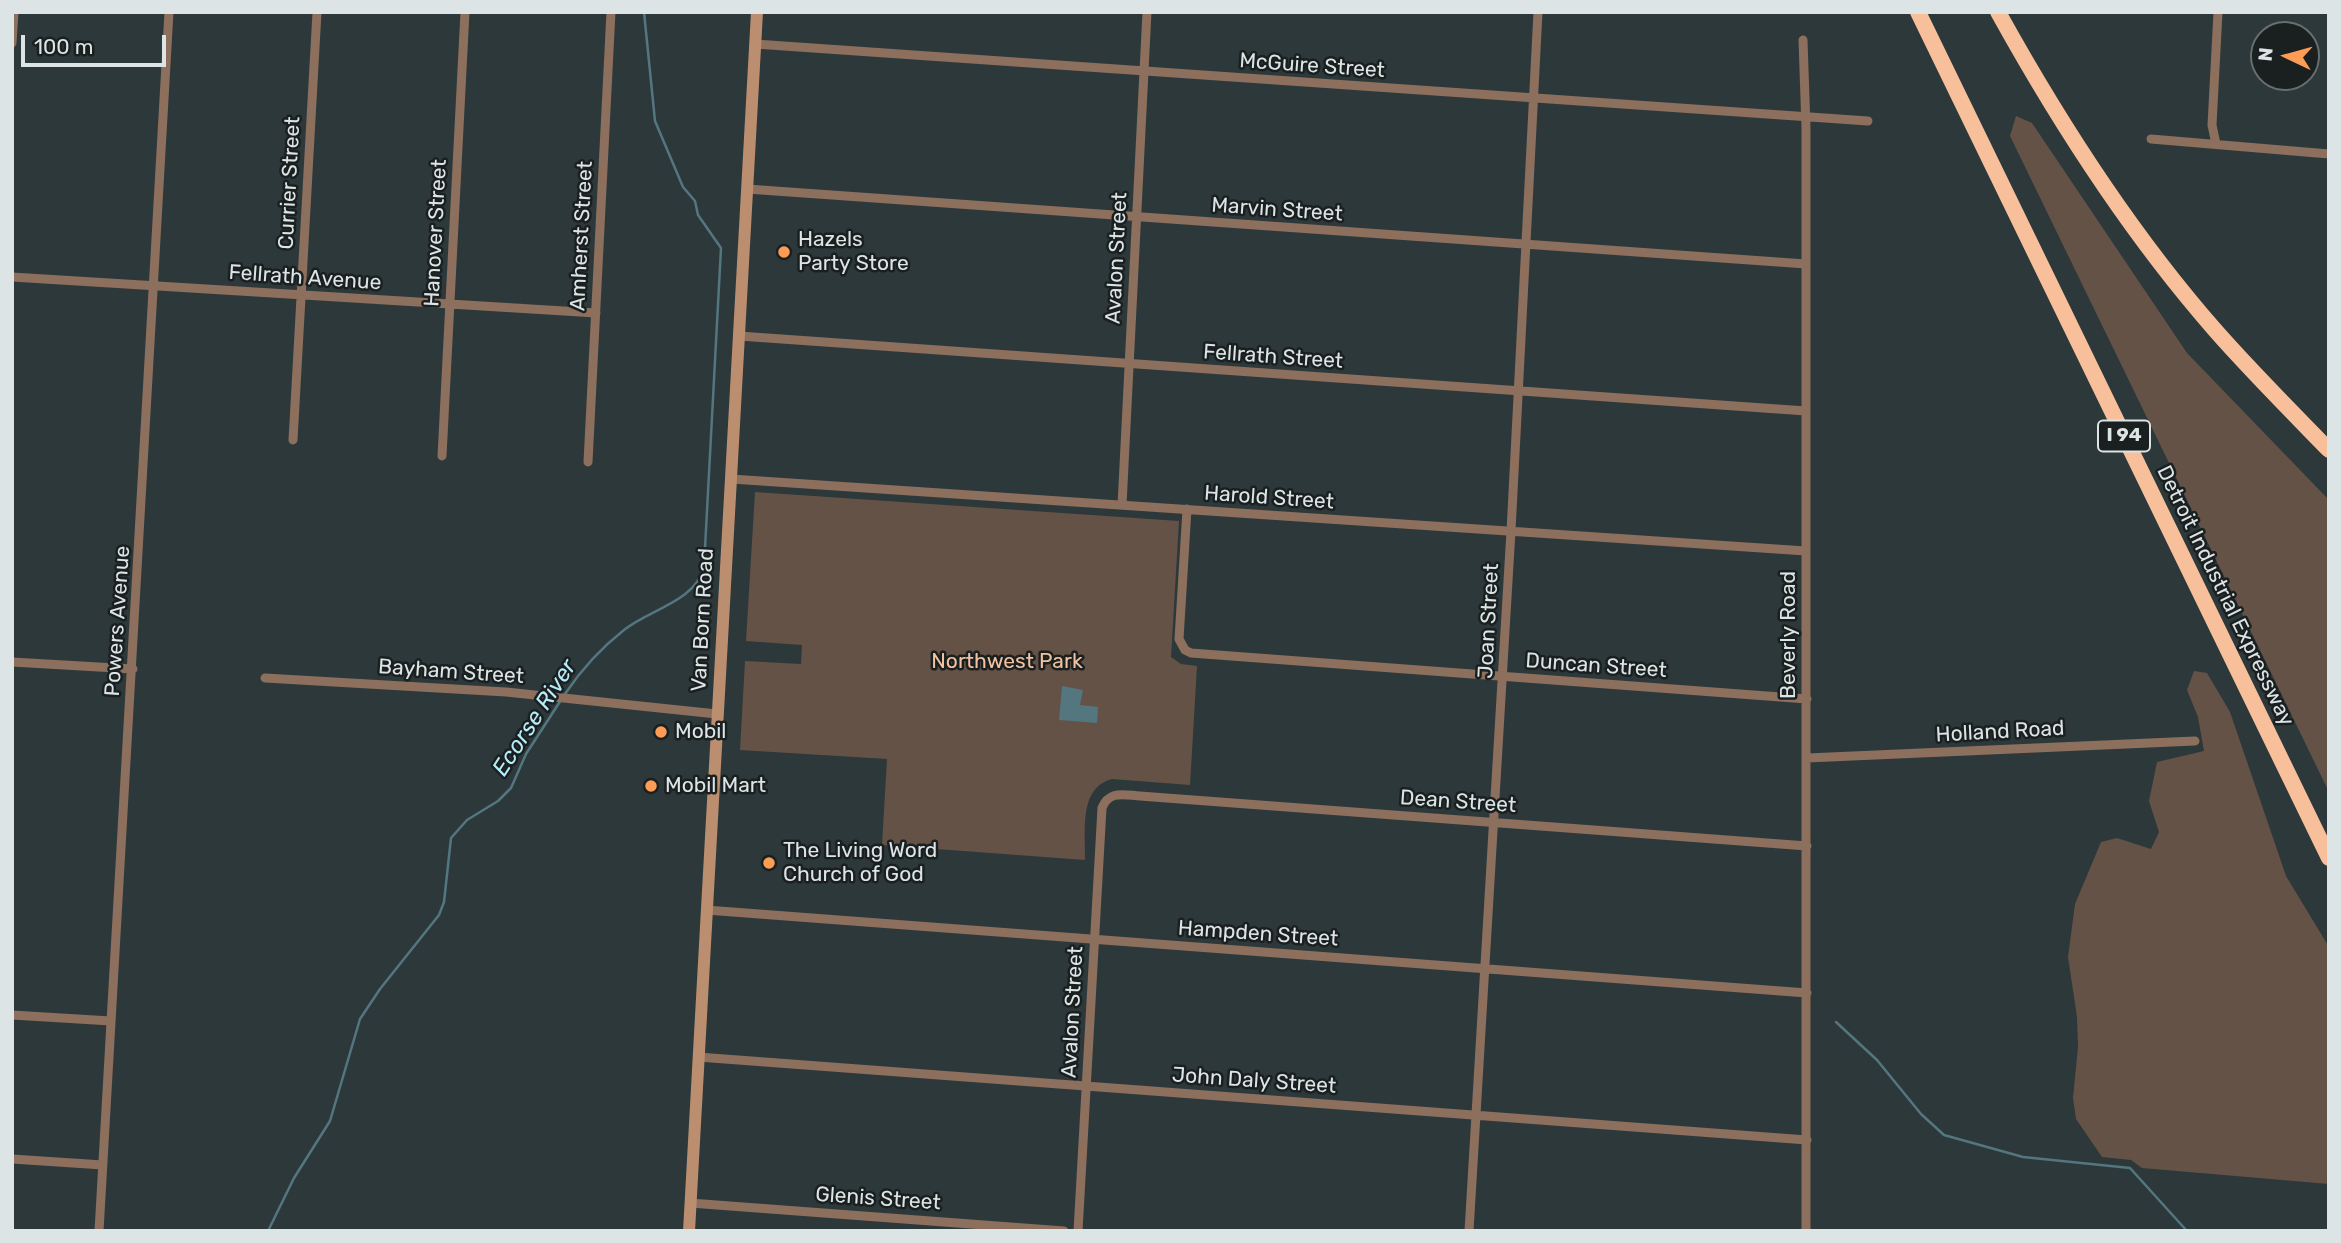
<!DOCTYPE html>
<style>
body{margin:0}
#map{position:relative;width:2341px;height:1243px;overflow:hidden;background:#2d383b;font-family:Rubik,sans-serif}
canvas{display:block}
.frame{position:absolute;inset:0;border:14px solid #dde4e6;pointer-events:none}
.north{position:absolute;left:2250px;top:21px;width:70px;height:70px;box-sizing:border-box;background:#1a1f20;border:2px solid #686e6f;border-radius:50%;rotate:275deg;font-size:19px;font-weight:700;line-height:28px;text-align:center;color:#dde4e6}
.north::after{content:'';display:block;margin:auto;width:24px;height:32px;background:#fd9d55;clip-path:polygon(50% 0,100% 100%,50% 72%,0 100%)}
.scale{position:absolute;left:21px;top:35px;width:145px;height:32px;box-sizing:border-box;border:4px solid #dde4e6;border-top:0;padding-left:9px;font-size:21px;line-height:24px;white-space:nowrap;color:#dde4e6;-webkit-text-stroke:5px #1a1f20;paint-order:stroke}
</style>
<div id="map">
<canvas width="2341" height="1243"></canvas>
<div class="frame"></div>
<div class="north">N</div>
<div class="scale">100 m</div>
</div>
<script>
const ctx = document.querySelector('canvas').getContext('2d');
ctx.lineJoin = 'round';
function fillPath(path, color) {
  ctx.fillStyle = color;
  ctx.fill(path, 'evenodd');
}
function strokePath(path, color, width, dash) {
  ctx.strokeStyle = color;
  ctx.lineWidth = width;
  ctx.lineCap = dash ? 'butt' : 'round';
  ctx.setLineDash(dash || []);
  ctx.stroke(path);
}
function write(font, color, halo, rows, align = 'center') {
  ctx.font = font + ' Rubik,sans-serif';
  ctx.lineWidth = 5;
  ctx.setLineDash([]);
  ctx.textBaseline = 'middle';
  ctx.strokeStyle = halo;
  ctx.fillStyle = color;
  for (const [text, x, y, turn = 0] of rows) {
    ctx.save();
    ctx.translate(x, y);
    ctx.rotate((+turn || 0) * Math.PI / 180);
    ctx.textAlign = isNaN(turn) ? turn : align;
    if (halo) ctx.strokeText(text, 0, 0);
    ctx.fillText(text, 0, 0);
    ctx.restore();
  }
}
const green = new Path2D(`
 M2016 116 2032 123 2187 353 2329 500V792L2010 136Z
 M755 492 1179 521 1171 657 1181 664 1197 666 1190 785 1112 779C1078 788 1086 832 1085 860L882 845 887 759 740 750 745 661 801 664 802 645 746 641Z
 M2194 671 2207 673 2230 712 2286 876 2329 947V1184L2142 1168 2131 1160 2102 1157 2076 1119 2073 1098 2078 1047 2077 1017 2068 957 2075 904 2101 842 2117 838 2151 849 2159 832 2149 801 2157 762 2204 751 2198 717 2187 690Z`);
const water = new Path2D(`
 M1062 686 1083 690 1080 705 1098 707 1097 723 1059 720Z`);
const stream = new Path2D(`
 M565 694C581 670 601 648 624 630 650 609 695 602 704 567L721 248 698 215 695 201 683 187 655 121 644 12
 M1836 1022 1877 1060 1921 1114 1944 1135 2023 1157 2130 1168 2187 1231
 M268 1231 294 1178 330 1121 360 1019 380 989 439 915 444 902 451 838 467 820 498 801 511 788 526 754 561 700`);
const street = new Path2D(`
 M1803 40 1806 128V1231
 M12 43 14 12
 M755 44 1868 121
 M2151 139 2329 154
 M2216 144 2212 125 2218 12
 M747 189 1806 264
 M12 277 596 313
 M739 336 1806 411
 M293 440 317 12
 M442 456 465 12
 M588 462 611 12
 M731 479 1806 551
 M1122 505 1147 12
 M1187 509 1179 639 1185 650 1191 653 1807 699
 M12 662 133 669
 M265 678 506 692 717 714
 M1807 758 2195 741
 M706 910 1807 993
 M12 1015 111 1021
 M698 1057 1807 1140
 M12 1159 103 1165
 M690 1203 1064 1231
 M99 1231 169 12
 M1078 1231 1102 808C1109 790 1124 795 1140 796L1807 846
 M1469 1231 1511 531 1538 12`);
const secondary = new Path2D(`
 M689 1231 757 12`);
const highway = new Path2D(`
 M1918 12 2329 858
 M1998 12C2060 124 2130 233 2215 330 2251 371 2290 410 2329 450`);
const markers = [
 [784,252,7,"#fd9d55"],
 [661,732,7,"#fd9d55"],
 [651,786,7,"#fd9d55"],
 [769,863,7,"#fd9d55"]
];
const shields = [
 [2124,436,52]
];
const shieldNames = [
 ["I 94",2124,436]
];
const streetNames = [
 ["McGuire Street",1312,66,4],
 ["Currier Street",290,183,-87],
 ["Marvin Street",1277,210,4],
 ["Hanover Street",436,233,-87],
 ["Amherst Street",582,236,-87],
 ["Avalon Street",1117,258,-87],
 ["Fellrath Avenue",305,278,4],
 ["Fellrath Street",1273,357,4],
 ["Harold Street",1269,498,4],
 ["Detroit Industrial Expressway",2225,596,64],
 ["Van Born Road",703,620,-87],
 ["Powers Avenue",118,621,-86],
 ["Joan Street",1489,621,-87],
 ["Beverly Road",1789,635,-90],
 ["Duncan Street",1596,666,4],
 ["Bayham Street",451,672,4],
 ["Holland Road",2000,732,-3],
 ["Dean Street",1458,802,4],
 ["Hampden Street",1258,934,4],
 ["Avalon Street",1073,1012,-87],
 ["John Daly Street",1254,1081,4],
 ["Glenis Street",878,1199,4]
];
const poiNames = [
 ["Hazels",798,240],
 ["Party Store",798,264],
 ["Mobil",675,732],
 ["Mobil Mart",665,786],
 ["The Living Word",783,851],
 ["Church of God",783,875]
];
const parkNames = [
 ["Northwest Park",1007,662]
];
const waterNames = [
 ["Ecorse River",535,718,-57]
];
fillPath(green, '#645246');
fillPath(water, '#53767f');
strokePath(stream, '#53767f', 2.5);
strokePath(street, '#8c6f5c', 9);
strokePath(secondary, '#bb8e70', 12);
strokePath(highway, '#f7bf9a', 16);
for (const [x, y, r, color] of markers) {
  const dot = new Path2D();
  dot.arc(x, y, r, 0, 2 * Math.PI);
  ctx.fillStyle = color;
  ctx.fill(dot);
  strokePath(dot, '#1a1f20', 2.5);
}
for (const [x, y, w] of shields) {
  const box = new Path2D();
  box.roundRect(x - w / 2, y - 15.5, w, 31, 5);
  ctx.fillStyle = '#1a1f20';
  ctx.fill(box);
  strokePath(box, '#dde4e6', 2);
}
write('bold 19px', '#dde4e6', null, shieldNames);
write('21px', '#dde4e6', '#1a1f20', streetNames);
write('21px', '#dde4e6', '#1a1f20', poiNames, 'left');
write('21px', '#f2c1a0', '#1a1f20', parkNames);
write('italic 23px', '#b7ecfa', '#1a1f20', waterNames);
</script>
